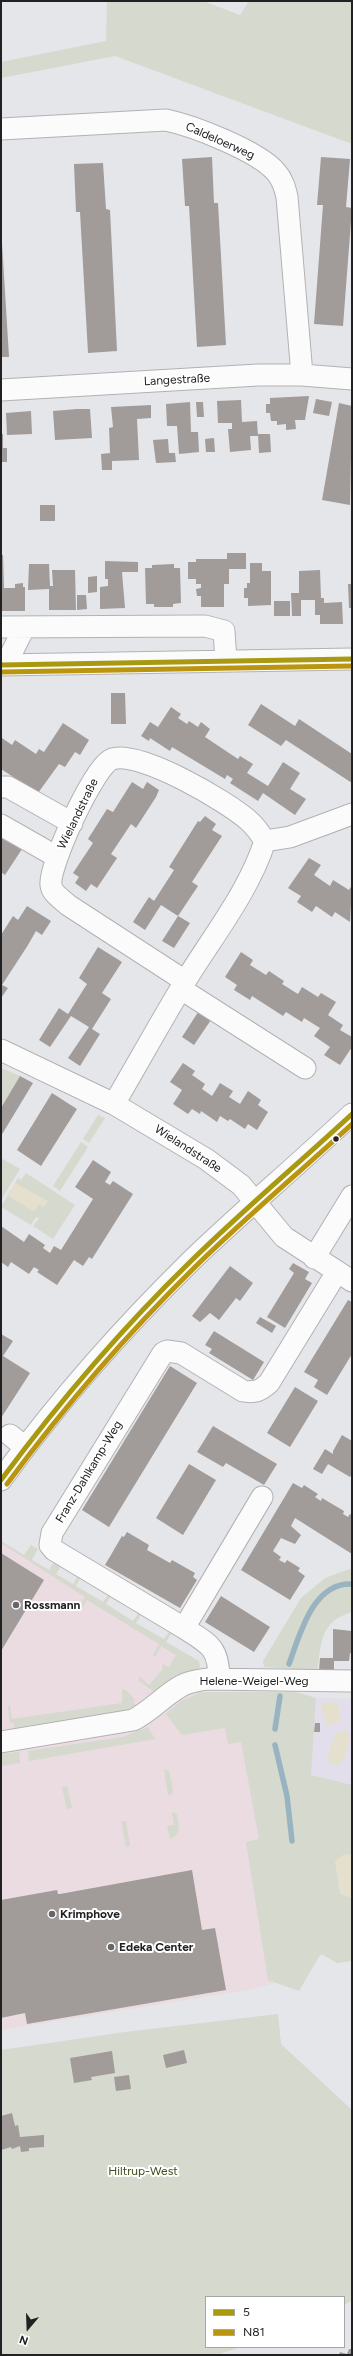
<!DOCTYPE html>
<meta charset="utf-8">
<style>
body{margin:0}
#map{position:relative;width:353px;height:2356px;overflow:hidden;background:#e5e6e9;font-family:Figtree,sans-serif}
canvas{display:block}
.frame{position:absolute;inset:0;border:2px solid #212123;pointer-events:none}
.legend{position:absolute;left:205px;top:2296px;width:140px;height:52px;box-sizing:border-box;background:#fff;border:1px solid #a6a6a7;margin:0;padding:5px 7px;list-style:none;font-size:12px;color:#212123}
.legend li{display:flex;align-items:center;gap:8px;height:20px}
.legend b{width:20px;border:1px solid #a6a6a7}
.north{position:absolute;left:8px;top:2308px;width:40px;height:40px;-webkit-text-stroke:3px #fff;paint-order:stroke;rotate:199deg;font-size:11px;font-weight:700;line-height:16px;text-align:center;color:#212123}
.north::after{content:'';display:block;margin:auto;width:14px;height:18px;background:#212123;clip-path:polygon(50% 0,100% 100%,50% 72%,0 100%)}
</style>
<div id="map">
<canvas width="353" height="2356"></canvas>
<div class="frame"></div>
<ul class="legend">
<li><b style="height:5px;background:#a89911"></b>5</li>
<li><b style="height:5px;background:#ba950f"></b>N81</li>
</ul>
<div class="north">N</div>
</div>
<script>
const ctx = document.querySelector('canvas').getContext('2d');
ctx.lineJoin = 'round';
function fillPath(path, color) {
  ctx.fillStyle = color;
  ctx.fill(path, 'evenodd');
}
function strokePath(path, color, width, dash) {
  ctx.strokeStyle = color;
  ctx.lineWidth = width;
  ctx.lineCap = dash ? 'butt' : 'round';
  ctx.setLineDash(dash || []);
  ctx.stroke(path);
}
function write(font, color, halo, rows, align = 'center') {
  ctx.font = font + ' Figtree,sans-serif';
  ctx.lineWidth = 4;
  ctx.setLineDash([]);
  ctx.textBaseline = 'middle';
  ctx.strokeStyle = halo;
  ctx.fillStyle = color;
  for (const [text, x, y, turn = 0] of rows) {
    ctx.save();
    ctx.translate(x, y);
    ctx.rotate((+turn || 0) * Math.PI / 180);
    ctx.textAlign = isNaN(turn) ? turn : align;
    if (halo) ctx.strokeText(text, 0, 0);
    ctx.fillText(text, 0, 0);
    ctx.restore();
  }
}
const commercial = new Path2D(`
 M1 1543 199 1661 202 1692 244 1736 263 1841 279 1982 248 1990 1 2030Z`);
const education = new Path2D(`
 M316 1698 352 1699V1785L311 1775Z`);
const green = new Path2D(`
 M107 1H203L240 15 249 1H352V144L115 56 1 78V62L106 41Z
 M1 1068 20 1076 1 1108Z
 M98 1115 105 1118 89 1143 83 1139Z
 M81 1142 88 1147 60 1191 53 1186Z
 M1 1158 20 1169 1 1200Z
 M26 1173 75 1205 53 1239 33 1226 39 1218 36 1217 31 1225 1 1207 18 1178 21 1180Z
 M1 1541 24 1555 31 1545 38 1549 32 1560 49 1570 56 1559 63 1563 56 1574 73 1584 79 1574 82 1575 76 1586 103 1602 110 1592 112 1594 106 1604 133 1621 140 1611 143 1612 136 1623 164 1639 171 1629 173 1631 166 1642 199 1661 200 1668 174 1676 154 1692 139 1681V1676L149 1685 162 1670 163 1664 169 1667 176 1655 161 1646 155 1657 153 1656 159 1644 87 1600 80 1611 78 1610 85 1597 1 1543Z
 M352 1568V1612C319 1622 322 1642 317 1671L264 1667 263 1661 301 1598 325 1578Z
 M122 1689 127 1691 135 1700 133 1702 136 1705 126 1710 14 1728 13 1723H10L8 1706H10L12 1719 122 1703Z
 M202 1692H296L316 1698 311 1775 352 1785V1961L337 1963 323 1955H320L299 1991 268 1980 246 1842 259 1839 241 1742 228 1744 225 1728 182 1735 166 1714 181 1701Z
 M148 1727 155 1739 29 1761 28 1751 123 1737Z
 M19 1752 20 1763 1 1766V1754Z
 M164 1769 169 1771 173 1790 171 1795H168Z
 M67 1786 72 1808 67 1809 62 1787Z
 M172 1812 177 1814 179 1828 176 1836 170 1839 167 1826 174 1825Z
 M121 1821H126L130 1846 126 1847Z
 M278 2014 281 2044 352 2110V2301L344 2305V2297H206V2347H240L217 2355H1V2050L125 2032Z`);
const sand = new Path2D(`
 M15 1183 48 1201 44 1207 39 1204 34 1212 7 1195Z
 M338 1702 340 1722 326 1725 320 1703Z
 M348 1730C351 1745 347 1754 339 1766L329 1763C326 1753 333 1741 337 1732Z
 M352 1854V1898L340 1894 335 1861 343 1855Z`);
const stream = new Path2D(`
 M289 1664C300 1634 313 1582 352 1584
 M275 1729 280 1696
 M275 1745 287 1796 292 1841`);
const building = new Path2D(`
 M212 157 214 203H218L226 345 197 347 189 206H185L182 159Z
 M321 157 350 159 346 207 352 208 343 326 314 324 323 205H317Z
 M103 163 106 209 110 210 117 351 88 353 80 212H76L74 164Z
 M1 226 9 357H1Z
 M309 396 305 420H295L296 429 286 430V424L277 425V421H271L270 413H266V404H270V398Z
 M316 399 332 402 329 416 313 413Z
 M241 400 242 422 257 421 258 436H250L251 450 230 452 228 429H232V423H218L217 401Z
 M190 402 191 432H198L199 452 179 454 177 426H167L166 404Z
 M196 402H203L204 417H197Z
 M339 403 352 406 350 505 322 500Z
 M151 405V418L137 419 139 460 112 461V470H102L101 454 110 453 109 428 113 427 111 407Z
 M77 409H90L92 438 55 440 53 411Z
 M31 411 32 434 7 435 6 413Z
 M1 434H3V448H7V462H1Z
 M258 434H270L271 452 259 453Z
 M214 438 215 452H206L205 439Z
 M168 439 169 453H175L176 462 156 463 153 440Z
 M40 505H55V521H40Z
 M227 553H246V569H229V584H224V607H201V596H197L196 589 201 588V584H196V579H188V562H196V559H227Z
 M1 555H3L4 588H15V584L23 583V587H25V611H1Z
 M105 561 138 562V572H122L125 608 100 609V587L108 586V579H105Z
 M250 563H262V571H271V605L248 606V598H244V588H247V583H250Z
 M29 564H49L50 586H53L52 570H75L76 610H49V589L28 590Z
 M174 564V568H180L181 603 173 604V607H154V604H146L145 568H152V565Z
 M320 570 321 598H324V603L342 602 343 624H320V615H315V600H301V616H292L291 593H299V571Z
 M97 576V592L88 593V577Z
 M348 584H352V608H349Z
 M77 595H86L87 609 77 610Z
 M274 601H290V616H274Z
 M111 693H125L126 724H111Z
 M261 704 295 726 299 719 352 754V783L286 740 281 746 248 725Z
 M171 707 181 714 178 718 187 724 189 721 198 727 201 722 210 729 205 737 238 759 240 756 253 764 247 773 268 786 283 762 300 773 290 789 306 799 295 815 263 793 258 801 230 783 233 779 227 775 225 779 172 747 170 751 150 738 149 741 141 736 150 722 158 727Z
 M63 723 89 740 80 755 75 752 65 767 59 764 38 793 1 769V735L2 738 12 745 15 740 36 754 39 749 44 752Z
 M132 782 143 789 147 782 159 790 156 797 136 828 131 824 111 854 117 858 97 888 91 884 86 891 75 883 79 877 73 873 93 843 88 839 107 809 113 812Z
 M205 816 216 824 212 830 222 836 192 882 198 886 178 916 161 905 145 930 133 922 149 897 154 901 174 870 169 867 198 821 200 822Z
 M1 836 22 849 5 875 1 872Z
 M309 858 321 865 314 875 330 886 333 880 349 890 352 885 350 922 335 912 332 917 316 906 312 912 297 902 301 896 288 888Z
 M27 906 51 921 42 935 36 931 28 945 2 985 8 988 1 998V935L13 916 18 920Z
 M178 916 190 923 174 948 162 941Z
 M98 947 122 962 102 993 111 999 92 1029 100 1034 80 1066 68 1058 89 1027 71 1016 50 1047 39 1040 59 1008 68 1014 87 984 79 978Z
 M241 952 253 960 250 965 266 975 269 971 284 981 282 984 298 994 302 987 318 997 321 993 336 1002 328 1015 343 1025 340 1030 352 1037V1047L340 1065 324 1055 330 1047 314 1036 320 1028 304 1018 302 1022 286 1012 283 1016 252 996 250 1000 234 990 237 985 225 977Z
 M202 1006 215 1014 194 1045 182 1037Z
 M183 1063 195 1071 192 1075 205 1084 202 1089 212 1096 220 1083 233 1091 229 1097 240 1104 248 1091 261 1100 258 1105 268 1112 257 1130 248 1124 245 1129 230 1119 228 1121 220 1116 217 1122 201 1111 200 1114 192 1109 188 1114 173 1104 182 1090 170 1082Z
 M20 1076 33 1083 1 1136V1108Z
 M52 1093 77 1109 41 1166 17 1150Z
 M93 1160 111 1172 105 1182 110 1185 113 1181 133 1194 92 1259 89 1257 83 1266 74 1260 57 1285 37 1272 39 1270 34 1267 29 1274 11 1262 8 1267 1 1262V1226L24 1242 29 1234 45 1245 43 1248 50 1253 54 1246 61 1250 93 1199 75 1187Z
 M293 1263 309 1272 305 1279 312 1283 285 1328 267 1317 294 1273 289 1269Z
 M230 1266 253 1283 240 1301 236 1298 219 1320 210 1313 200 1322 192 1316Z
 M348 1300 352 1302V1354L327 1395 314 1387 318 1380 304 1372Z
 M260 1317 276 1326 272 1333 256 1323Z
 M214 1331 264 1362 253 1380 209 1353 212 1349 205 1345Z
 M1 1334 13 1341 3 1356 30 1373 1 1418Z
 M170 1366 197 1383 109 1527 82 1510Z
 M295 1387 318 1401 290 1447 267 1433Z
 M213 1426 277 1464 264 1485 226 1463 223 1467 197 1452Z
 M342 1435 352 1441V1474L350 1477 328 1464 322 1474 313 1469 325 1449 333 1454V1451Z
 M189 1464 216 1480 183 1535 156 1518Z
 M293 1483 302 1488 304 1485 318 1494 315 1497 321 1501 322 1498 344 1511 343 1514 348 1517 350 1514 352 1515V1554L295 1518 291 1526 301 1535 295 1544 281 1538 273 1551 281 1557 279 1560 285 1563 287 1560 300 1568 298 1571 305 1576 290 1600 241 1570Z
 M127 1532 149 1545 147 1550 170 1563 172 1560 195 1573 193 1577 197 1580 180 1608 105 1565 122 1536 124 1537Z
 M1 1553 44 1580 1 1651Z
 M221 1596 270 1627 254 1652 205 1622Z
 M333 1629 352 1631V1653H350L349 1661H334V1670H319L320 1658H333Z
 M315 1723H320V1732H314Z
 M192 1870 202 1930 215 1928 226 1990 27 2024 25 2013 1 2018V1900L57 1890 58 1894H60Z
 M184 2050 187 2063 166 2068 163 2055Z
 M112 2051 115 2073 91 2077 92 2080 74 2083 70 2058Z
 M129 2075 131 2089 116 2091 114 2077Z
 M12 2113 15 2126 18 2125 20 2137 44 2135V2147L29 2148V2151L21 2152 20 2146 12 2149 11 2147 1 2150V2116Z
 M349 2349H352V2355H339L340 2352 347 2354Z`);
const minor = new Path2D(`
 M1 129 166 120C194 126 258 151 276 172 283 180 285 188 287 197L302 375
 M1 390 258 375H302L352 379
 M1 627 205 626 224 631 226 661
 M6 664 24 628
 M1 665 352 659
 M1 787H8L72 823
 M1 825 57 857
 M185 981 68 905C62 899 52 894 51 885 48 867 95 764 112 759 140 750 226 801 248 820 255 826 260 833 265 841
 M181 989 305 1068
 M1 1050 114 1104 206 1159 241 1185 284 1237 352 1281
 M114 1104C138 1063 161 1021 186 980 213 936 249 891 265 841L290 837 352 814
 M314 1258 352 1196
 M10 1435 25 1447
 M1 1480C58 1401 122 1329 191 1261 243 1211 299 1164 352 1114
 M184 1628 54 1550 50 1545 52 1533 163 1353 167 1351 181 1353 243 1391C255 1393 260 1391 269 1383L337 1272
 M219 1679C219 1647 209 1644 184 1628L262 1497
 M1 1742 133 1720C152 1711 170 1689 188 1683 194 1681 201 1680 207 1679L352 1681`);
const bus1 = new Path2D(`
 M1 665 352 659
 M1 1480C59 1402 122 1328 191 1261 243 1210 299 1163 352 1114`);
const bus2 = new Path2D(`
 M1 672 352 666
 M7 1484C64 1407 127 1334 195 1267 246 1217 300 1172 352 1124`);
const markers = [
 [336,1139,3.5,"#212123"],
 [16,1605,4,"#666668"],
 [52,1914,4,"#666668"],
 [111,1947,4,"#666668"]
];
const streetNames = [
 ["Caldeloerweg",220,141,24],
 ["Langestraße",177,380,-3],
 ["Wielandstraße",78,814,-64],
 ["Wielandstraße",188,1149,33],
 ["Franz-Dahlkamp-Weg",89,1472,-59],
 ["Helene-Weigel-Weg",254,1681]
];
const poiNames = [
 ["Rossmann",24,1605],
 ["Krimphove",60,1914],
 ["Edeka Center",119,1947]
];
const parkNames = [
 ["Hiltrup-West",143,2171]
];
fillPath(commercial, '#eadce0');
fillPath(education, '#e2deeb');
fillPath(green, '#d5d9ce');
fillPath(sand, '#e5e0ce');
strokePath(stream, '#99b3c0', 5.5);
fillPath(building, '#a19b9a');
strokePath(minor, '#b2b2b5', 23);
strokePath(minor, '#fbfbfc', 21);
strokePath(bus1, '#a89911', 5);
strokePath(bus2, '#ba950f', 5);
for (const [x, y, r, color] of markers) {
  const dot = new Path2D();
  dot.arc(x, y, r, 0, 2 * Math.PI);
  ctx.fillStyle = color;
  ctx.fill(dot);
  strokePath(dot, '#fff', 1.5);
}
write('12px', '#212123', '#fff', streetNames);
write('bold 12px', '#212123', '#fff', poiNames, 'left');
write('12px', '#414c17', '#fff', parkNames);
</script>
